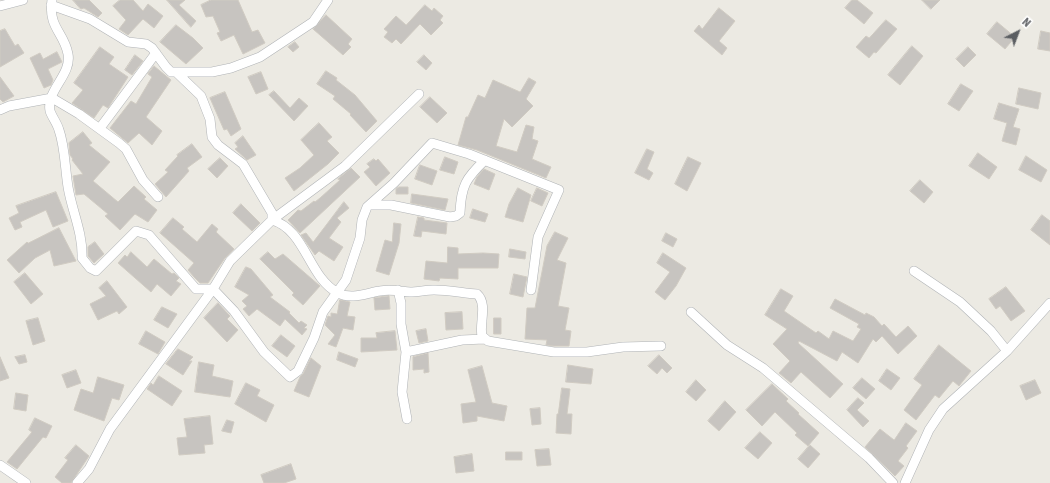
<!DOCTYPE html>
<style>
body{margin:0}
#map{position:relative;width:1050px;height:483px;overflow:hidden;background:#eceae3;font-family:"Source Sans 3",sans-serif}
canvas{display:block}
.north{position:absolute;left:998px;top:12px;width:40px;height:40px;-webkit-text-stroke:3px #fff;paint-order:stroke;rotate:42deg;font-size:11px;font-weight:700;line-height:16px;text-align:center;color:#5b5e62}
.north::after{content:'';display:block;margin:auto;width:14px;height:18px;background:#5b5e62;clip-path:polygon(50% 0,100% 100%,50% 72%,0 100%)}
</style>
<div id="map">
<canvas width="1050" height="483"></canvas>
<div class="north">N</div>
</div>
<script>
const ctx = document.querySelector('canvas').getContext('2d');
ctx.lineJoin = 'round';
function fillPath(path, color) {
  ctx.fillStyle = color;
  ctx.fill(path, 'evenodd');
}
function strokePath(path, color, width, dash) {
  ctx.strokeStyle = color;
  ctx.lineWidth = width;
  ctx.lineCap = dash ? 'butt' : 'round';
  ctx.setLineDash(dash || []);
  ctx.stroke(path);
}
const building = new Path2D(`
 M73 0H89L102 13 98 17 84 8 81 9Z
 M120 0H133L143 11 148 4 163 16 154 28 143 19 128 35 119 29 126 20 113 6Z
 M167 0H185L179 5 196 21 191 27Z
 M211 0H238L252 32 258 30 265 43 243 54 234 35 221 41 217 33 220 32 213 16 206 17 201 5Z
 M852 0H857L873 13 864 24 845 8Z
 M922 0H940L931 9Z
 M425 5 432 11 434 8 443 16 440 20 443 23 431 35 420 24 401 44 396 39 392 43 384 37 388 32 384 29 396 16 406 25Z
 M719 8 735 21 719 41 727 48 722 55 694 31 699 25 702 29Z
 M326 15 352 39 348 44 351 47 343 55 313 29Z
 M886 20 897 29 876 53 874 52 869 58 856 47 866 36 869 38Z
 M997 22 1015 37 1005 49 987 34Z
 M176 25 193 38 203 48 186 64 160 42Z
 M5 29 15 46 18 44 24 53 0 67V31Z
 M1041 31 1050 33V51L1038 49Z
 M295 42 299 47 293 52 288 47Z
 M912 46 923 56 900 85 888 75Z
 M100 47 114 57 109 64 128 77 108 108 103 105 94 118 72 103 83 90 74 83Z
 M968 47 976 55 964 67 956 59Z
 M57 52 62 62 48 69 53 80 51 85 44 88 30 58 40 53 43 59Z
 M135 55 143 61 132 75 125 70Z
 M424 55 432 63 426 70 417 62Z
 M154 66 171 80 146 117 162 131 152 145 139 133 128 143 110 128 131 101 136 104 152 77 148 74Z
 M326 71 337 78 336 80 355 95 377 121 366 132 350 115 351 114 333 99 335 96 317 84Z
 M261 72 268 89 256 94 248 77Z
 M0 77 14 96 3 102 0 99Z
 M529 78 536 82 526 99 533 106 512 127 504 119 496 146 517 152 526 125 534 127 532 139 538 141 532 159 551 167 546 178 477 150 458 145 466 117H468L478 95 485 98 493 80 520 92Z
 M961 84 973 91 959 111 948 104Z
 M1019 88 1041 93 1038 109 1016 104Z
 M274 91 290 108 299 98 308 106 294 121 269 95Z
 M225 92 241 129 231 136 227 129 224 130 210 98Z
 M430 97 447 113 437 123 420 107Z
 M999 103 1019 109 1013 127 1020 129 1016 145 1002 141 1007 123 994 119Z
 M319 123 332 137 327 141 339 153 328 164 294 191 285 178 300 168 314 155 301 140Z
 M83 132 92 143 89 145 110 162 93 181 118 202 134 186 146 197 144 199 157 210 148 222 135 214 120 230 105 216 108 214 84 194 76 195 73 176 83 174 72 160 73 159 70 155 69 143Z
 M243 136 256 155 247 160 235 149 238 147 235 143Z
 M192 144 202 157 187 168 189 171 166 197 155 184 168 172 165 170 178 156 177 155Z
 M647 149 654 152 647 169 653 173 649 180 635 173Z
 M978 153 997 167 989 179 969 166Z
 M1026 156 1047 170 1041 182 1019 170Z
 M445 157 458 162 454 174 440 170Z
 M688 157 701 163 687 191 675 184Z
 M220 158 228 166 217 178 208 169Z
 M374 159 376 161 378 159 390 173 376 186 364 172 370 167 367 164Z
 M420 165 437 171 432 185 415 179Z
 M351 168 360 177 300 233 288 220 298 210 301 211 314 201 315 202 320 198 340 180 338 179Z
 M484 169 495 174 489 190 474 184 477 177Z
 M920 180 933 192 924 203 910 191Z
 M399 187H408V194H396V189Z
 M518 188 531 195 523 222 505 217 509 204Z
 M537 188 548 193 542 206 531 201Z
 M56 192 68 221 53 227 46 210 20 222 22 227 15 230 9 218 19 213 16 206Z
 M412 194 448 199 445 210 411 203Z
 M344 202 349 208 337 218 341 222 329 238 343 247 334 261 319 251 315 255 301 235 306 233 313 242Z
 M241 204 260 223 252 231 233 213Z
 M473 209 488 214 485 222 470 218Z
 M1042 215 1050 221V245L1031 230Z
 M418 217 424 218V220L447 223 446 234 422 231 421 237 414 236Z
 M173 218 184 227 182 229 197 242 212 224 218 229 216 232 234 249 225 258 208 283H200L194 277 188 270 194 263 160 233Z
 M394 223 401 224 399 243 389 275 376 271 385 240 392 242Z
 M59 228 76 261 54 266 50 250 35 258 19 273 7 260 27 242 28 243Z
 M555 232 568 238 557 260 566 263 558 306 569 308 565 330 571 331 569 346H554L546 345 547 340 525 339 527 308H535L547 246Z
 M666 233 677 239 673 247 662 241Z
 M95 242 104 254 94 263 88 256V247Z
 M448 247 458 248V254L483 253 499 254 498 268H458V279L440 278 439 281 424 279 426 261 447 263Z
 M510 249 526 252 525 259 509 257Z
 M131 252 147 267 154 259 172 274 174 273 179 278 176 281 181 284 171 296 157 284 151 292 118 263 125 255 127 257Z
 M268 252 275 259 283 254 320 286 303 305 292 295 294 293 260 259Z
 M663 253 686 268 676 286 665 300 655 292 670 272 657 263Z
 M246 267 251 269 273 295 270 297 290 312 289 313 299 323 301 321 307 325 304 328 307 329 302 335 285 319 280 326 257 309 249 316 243 309 247 306 242 301 249 295 235 287Z
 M25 273 43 294 31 304 14 282Z
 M514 274 527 277 523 297 510 294Z
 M107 281 127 307 119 314 117 311 98 320 90 304 106 296 99 288Z
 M1006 287 1025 311 1011 321 1000 306 996 309 989 299Z
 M781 289 793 296 784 311 816 333 818 331 829 339 833 331 853 341 861 329 857 327 859 324 830 308 835 299 865 315 866 313 874 317 882 326 884 324 896 337 908 326 917 336 898 354 882 336 876 342 873 339 858 363 842 352 837 361 799 341 798 343 843 384 830 398 801 372 791 383 779 373 790 361 773 344 787 329 765 315Z
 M389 296 390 309 375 310 374 298Z
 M340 300 350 302 347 316 355 317 353 330 343 328 336 347 328 344 335 335 325 325 328 316 331 317V313L337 314Z
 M218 303 230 316 227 319 238 330 227 342 204 318Z
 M162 307 177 314 168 328 154 320Z
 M462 312 463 329 446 330 445 313Z
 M38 318 45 341 33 345 26 321Z
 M494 318H501V334H494Z
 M426 329 428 341 419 343 416 331Z
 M146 331 165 342 158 354 139 344Z
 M395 331 397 350 361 352V338H377L376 333Z
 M281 335 295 346 287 357 272 346Z
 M939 345 971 371 959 386 953 381 939 398 935 395 916 420 904 410 922 385 914 379Z
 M178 349 193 357 189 361H192L183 375 166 364Z
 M339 352 358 359 355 367 337 360Z
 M428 353 429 372 424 373V369L413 370V357Z
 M25 355 27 362 19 364 15 357Z
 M659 355 672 368 667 373 662 368 657 374 648 366Z
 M0 357 9 378 0 381Z
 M311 358 321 366 309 397 294 391 300 377 303 374Z
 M199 362 214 365 212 376 233 381 230 397 195 392Z
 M568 365 593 369 591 384 566 382Z
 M482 366 492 403 507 406 504 421 477 416V421L463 423 461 404 476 402 468 370Z
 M887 369 900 378 891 390 879 381Z
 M76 370 81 383 67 388 62 375Z
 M159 376 182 391 172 406 147 389 151 383 153 385Z
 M98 377 124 385 119 400 112 398 104 421 74 410 81 389 93 393Z
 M862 378 875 389 866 399 853 388Z
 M696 380 706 390 696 401 686 392Z
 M1035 380 1041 393 1026 400 1020 386Z
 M246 383 260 390 257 396 274 405 266 422 235 404Z
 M772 384 788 399 786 401 799 413 798 414 819 433 808 446 795 435 797 433 775 412 762 426 746 410Z
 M562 388 570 389 567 414H572L571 434 556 433 557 414H558Z
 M16 393 28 395 26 411 14 409Z
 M858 398 864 403 857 410 869 421 863 427 847 410Z
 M725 401 736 412 719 431 708 421Z
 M540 408 541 424 532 425 530 409Z
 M210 416 213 444 204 445 205 453 179 455 177 438 187 437 184 419Z
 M35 418 52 426 46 438 43 437 17 469 7 462 32 432 29 430Z
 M227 420 234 422 231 433 222 431Z
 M906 423 917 431 906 446 908 448 898 461 904 466 895 476 865 447 880 429 894 440Z
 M760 432 772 443 758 459 745 448Z
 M76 445 89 456 71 483H62L55 477 68 460 65 458Z
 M810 445 820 454 808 468 798 459Z
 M549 449 551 465 537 466 535 450Z
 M506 452H522V460H506Z
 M472 454 474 471 456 473 454 457Z
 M291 464 296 479 284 483H264L261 475Z`);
const minor = new Path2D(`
 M52 0C48 28 64 32 68 54 72 75 46 90 50 111 52 117 57 123 59 130 65 147 65 168 68 187 72 211 83 233 82 258L90 268 96 271 136 231 149 235 196 289H213L110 429 89 469 77 483
 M51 5 90 19 128 42 146 44 152 48 166 67 171 72H212L231 68 260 57 313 22 328 0
 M0 6 23 0
 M176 72 201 96 210 119 212 137 218 145 243 164 272 213V220C306 230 308 277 338 293 352 300 366 293 380 291 390 289 399 291 410 292 418 292 426 290 434 290 449 290 463 293 477 294 488 304 479 324 482 336L488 341 554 352H587L623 347 661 346
 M419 94 345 166 272 220 230 261 213 289 234 311 264 352 290 377 298 371 314 338 323 312 346 280 360 238 362 220 367 207 394 183 432 143 469 154 559 190 538 237 531 290
 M0 110 9 106 52 98 79 114 119 143 126 149 143 180 158 197
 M100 128 156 53
 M372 205H391L450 217 456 216 460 213C461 186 466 178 485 160
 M914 271 960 302 991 331 1007 351
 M398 290 401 303V324L406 352 402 392 407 419
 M691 312 727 345 763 368 869 458 893 483
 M406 352 462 340 484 339
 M0 465 26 483
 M905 483 929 430 943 409 1007 351 1050 303`);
fillPath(building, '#c7c4c0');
strokePath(building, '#d0cbc2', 1);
strokePath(minor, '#b0b3b6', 10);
strokePath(minor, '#fff', 9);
</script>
